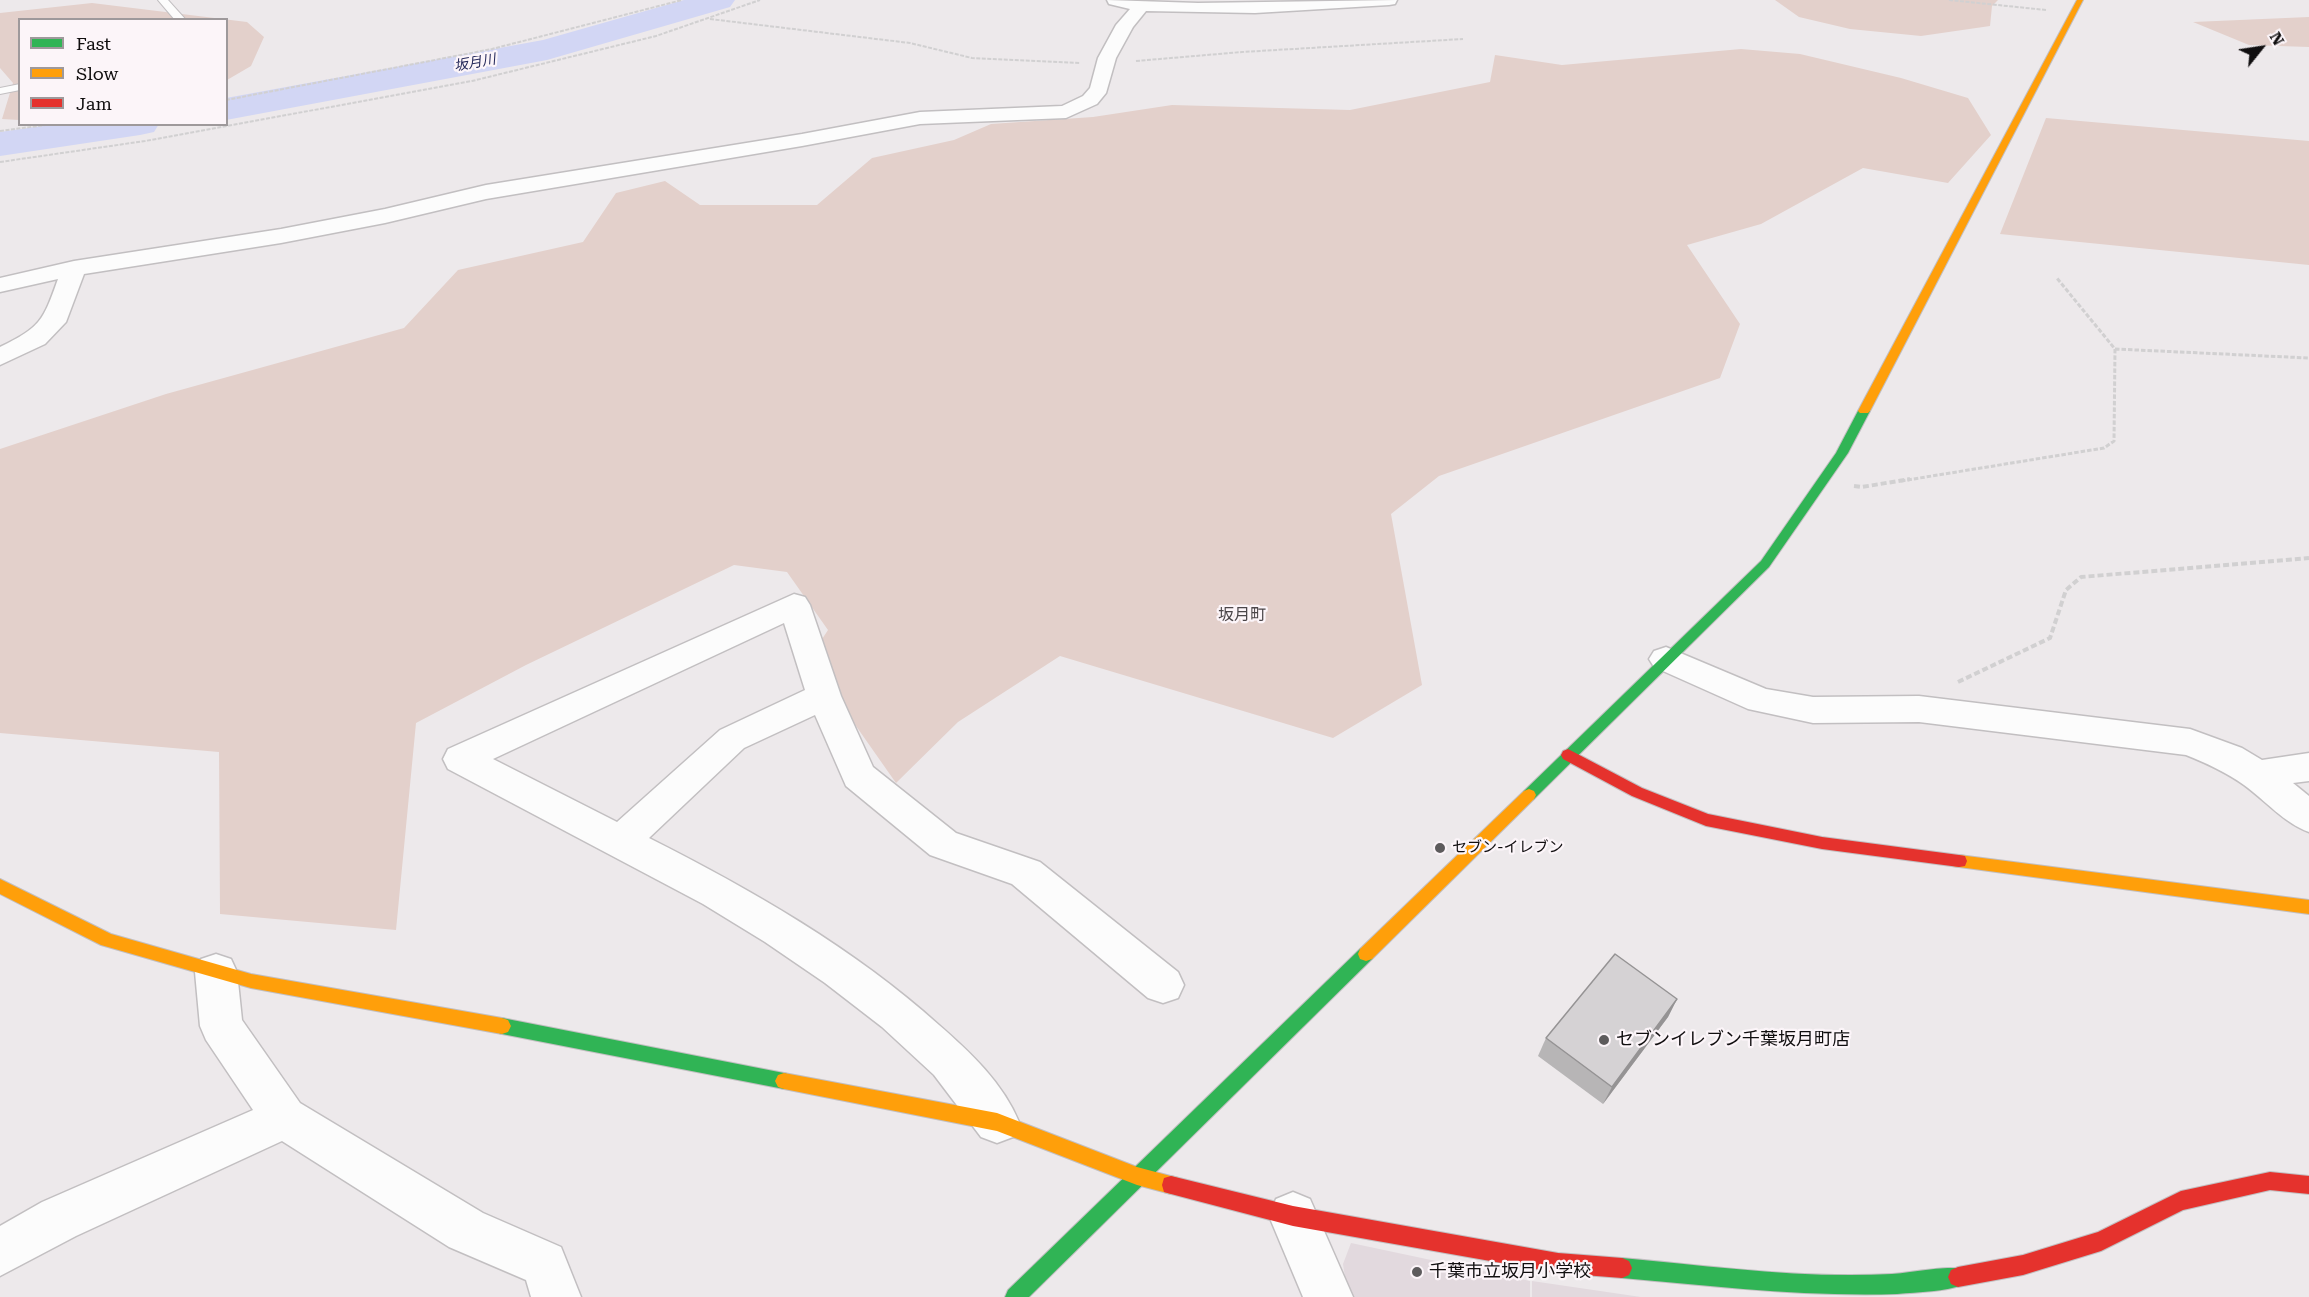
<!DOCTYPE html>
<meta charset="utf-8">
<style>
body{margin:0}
#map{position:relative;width:2309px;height:1297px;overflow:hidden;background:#ede9eb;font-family:"Roboto Serif",serif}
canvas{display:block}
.legend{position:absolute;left:18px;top:18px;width:210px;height:108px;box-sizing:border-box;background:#fcf5f9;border:2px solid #9e999b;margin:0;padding:8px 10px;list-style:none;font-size:18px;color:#100e0f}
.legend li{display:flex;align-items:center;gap:12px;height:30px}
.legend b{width:30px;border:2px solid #9e999b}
.north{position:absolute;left:2231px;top:18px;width:60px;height:60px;-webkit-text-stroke:4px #fcf5f9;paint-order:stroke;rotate:60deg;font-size:16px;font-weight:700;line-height:24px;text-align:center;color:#100e0f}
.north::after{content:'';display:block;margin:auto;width:21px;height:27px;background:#100e0f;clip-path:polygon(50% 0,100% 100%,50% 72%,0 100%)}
</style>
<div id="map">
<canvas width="2309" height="1297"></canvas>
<ul class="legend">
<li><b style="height:8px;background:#30b455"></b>Fast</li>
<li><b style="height:8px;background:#ff9f0a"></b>Slow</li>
<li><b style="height:8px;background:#e5322d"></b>Jam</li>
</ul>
<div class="north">N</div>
</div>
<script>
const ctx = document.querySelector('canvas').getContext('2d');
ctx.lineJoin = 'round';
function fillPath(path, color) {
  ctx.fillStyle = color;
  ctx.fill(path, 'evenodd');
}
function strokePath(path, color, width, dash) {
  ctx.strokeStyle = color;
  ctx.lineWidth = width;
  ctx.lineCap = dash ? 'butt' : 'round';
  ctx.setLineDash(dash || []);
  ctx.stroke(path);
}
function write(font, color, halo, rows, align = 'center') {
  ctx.font = font + ' "Roboto Serif","Noto Sans JP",serif';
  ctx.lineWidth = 4.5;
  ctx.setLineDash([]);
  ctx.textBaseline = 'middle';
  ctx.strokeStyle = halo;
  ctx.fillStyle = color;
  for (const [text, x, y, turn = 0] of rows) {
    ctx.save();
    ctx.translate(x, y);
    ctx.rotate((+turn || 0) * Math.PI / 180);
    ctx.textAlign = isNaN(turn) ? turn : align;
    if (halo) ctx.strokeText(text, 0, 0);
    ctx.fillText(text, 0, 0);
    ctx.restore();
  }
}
const built = new Path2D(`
 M1351 1243 1530 1281V1297H1348L1343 1264Z
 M1532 1281 1641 1297H1532Z`);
const green = new Path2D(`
 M1775 0H1998L1992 6 1990 26 1921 36 1850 29 1799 17Z
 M92 3 247 22 264 37 251 66 227 80 226 20H20L19 120 2 119 13 83 0 68V13Z
 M2309 17V47L2249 45 2193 22Z
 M1741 49 1800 54 1901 78 1968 98 1991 135 1948 183 1863 168 1761 224 1687 245 1740 324 1720 378 1439 476 1391 514 1422 685 1333 738 1060 656 958 722 896 783 809 659 828 630 787 572 734 565 526 665 416 723 396 930 220 914 219 752 0 733V449L166 394 404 328 458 270 583 242 616 193 665 181 700 205H817L872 158 954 140 991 124 1093 117 1172 105 1350 110 1490 82 1495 55 1562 65Z
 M2046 118 2309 141V265L2000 234Z`);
const river = new Path2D(`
 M684 0H735L730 7 547 60 226 120V98L543 40Z
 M55 124H159L154 132 140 135 0 156V132Z`);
const pathFar2 = new Path2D(`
 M1949 0 2046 10
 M710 19 910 43 972 58 1080 63
 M1136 61 1242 52 1463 39
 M226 100 492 49 682 0
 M0 131 53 124
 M0 162 145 141 472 81 656 36 760 0`);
const pathFar1 = new Path2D(`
 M2115 349 2309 358
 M1901 481 2104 448 2114 441 2115 349 2056 277`);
const path = new Path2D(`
 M1854 486 1862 487 1910 479
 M1958 682 2050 638 2066 590 2081 577 2309 558`);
const lane = new Path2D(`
 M158 0H168L186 20H175Z
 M20 84V90L0 94V88Z`);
const street = new Path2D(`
 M1107 0 1198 3 1397 0 1395 4 1389 5 1255 13 1146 11 1133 27 1116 58 1106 93 1097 104 1066 118 920 124 802 146 486 199 385 223 281 243 84 274 66 322 45 344 0 365V347C41 327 43 321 58 279L0 292V278L74 261 281 229 385 209 486 185 802 134 920 112 1062 106 1083 96 1090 88 1098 58 1116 25 1130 9 1109 4Z
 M794 594 805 597 810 605 841 696 873 767 956 833 1040 862 1178 972 1184 985 1178 998 1163 1003 1148 998 1012 884 930 855 846 786 815 715 744 748 649 838C752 890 853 948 939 1025 970 1052 1003 1083 1019 1122L1013 1137 997 1143 981 1137 934 1075 882 1027 825 983 765 942 703 904 448 769 443 759 448 749ZM784 623 805 690 720 730 617 822 493 759Z
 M1666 647 1766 689 1813 697 1919 696 2190 729 2242 748 2262 760 2309 753V781L2293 783 2309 796V832C2284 823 2266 801 2244 785 2226 772 2206 763 2186 755L1919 722 1813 723 1748 709 1654 667 1649 659 1654 651Z
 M216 954 231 959 237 972 242 1020 300 1103 483 1213 561 1247 581 1297H531L526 1280 449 1247 282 1141 76 1236 0 1276V1226L42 1202 253 1110 206 1040 200 1026 195 972 201 959Z
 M1293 1192 1310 1199 1353 1297H1303L1269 1216 1276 1199Z`);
const fast = new Path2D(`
 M1864 408 1870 411 1848 453 1769 567 1534 799 1529 801 1524 799 1522 795 1524 791 1761 561 1836 453 1858 411Z
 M1366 947 1372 949 1374 954 1372 959 1029 1297H1005L1008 1290 1360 949Z
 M502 1018 784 1073 790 1075 793 1081 790 1087 784 1089 502 1034 496 1032 493 1026 496 1020Z
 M1622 1258C1712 1266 1802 1279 1892 1274 1910 1273 1952 1264 1965 1270L1968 1277 1965 1284C1945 1292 1919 1292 1897 1294 1805 1297 1713 1286 1622 1278L1615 1275 1612 1268 1615 1261Z`);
const slow = new Path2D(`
 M2077 0H2083L1870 411 1868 413H1860L1858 411Z
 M1529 789 1534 791 1536 795 1534 799 1372 959 1366 961 1360 959 1358 954 1360 949 1524 791Z
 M1959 855 2309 900V914L1959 867 1953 866 1951 861 1953 856Z
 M0 879 111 934 251 974 502 1018 508 1020 511 1026 508 1032 502 1034 251 988 101 945 0 894Z
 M784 1073 997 1113 1137 1167 1178 1178 1180 1185 1178 1192 1171 1194 1137 1185 997 1131 784 1089 778 1087 775 1081 778 1075Z`);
const jam = new Path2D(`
 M1568 749 1642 788 1708 814 1822 837 1959 855 1965 856 1967 861 1965 866 1959 867 1822 849 1706 826 1632 796 1563 759 1561 755 1563 751Z
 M2270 1172 2309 1176V1194L2270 1190 2183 1210 2101 1251 2023 1275 1958 1287 1951 1284 1948 1277 1951 1270 1958 1267 2023 1255 2098 1232 2181 1191Z
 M1171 1176 1293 1206 1558 1253 1622 1258 1629 1261 1632 1268 1629 1275 1622 1278 1558 1273 1293 1226 1171 1194 1164 1192 1162 1185 1164 1178Z`);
const wall = new Path2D(`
 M1677 999 1668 1017 1603 1104 1538 1056 1546 1038Z`);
const shadedWall = new Path2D(`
 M1677 999 1668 1017 1603 1104 1612 1087Z`);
const building = new Path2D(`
 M1615 954 1677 999 1612 1087 1546 1038Z`);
const markers = [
 [1440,848,6,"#5d5b5c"],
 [1604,1040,6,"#5d5b5c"],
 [1417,1272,6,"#5d5b5c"]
];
const farWaternames = [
 ["坂月川",475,63,-10]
];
const poiNames = [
 ["セブン-イレブン",1452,848]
];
const neighbourhoodNames = [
 ["坂月町",1242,615]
];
const nearPoinames = [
 ["セブンイレブン千葉坂月町店",1616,1040],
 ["千葉市立坂月小学校",1429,1272]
];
fillPath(built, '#e2d9de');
fillPath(green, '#e3d0cb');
fillPath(river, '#d2d6f4');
strokePath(lane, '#c2bfc1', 2);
strokePath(street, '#c2bfc1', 3);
strokePath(fast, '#c2bfc1', 2);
strokePath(slow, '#c2bfc1', 2);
strokePath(jam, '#c2bfc1', 2);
strokePath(pathFar2, '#d1d0d1', 2, [4, 1.5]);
strokePath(pathFar1, '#d1d0d1', 3, [4.5, 2]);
strokePath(path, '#d1d0d1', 4, [6, 3]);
fillPath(lane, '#fcfcfc');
fillPath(street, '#fcfcfc');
fillPath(fast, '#30b455');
fillPath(slow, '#ff9f0a');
fillPath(jam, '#e5322d');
fillPath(wall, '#b7b5b6');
fillPath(shadedWall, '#959394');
fillPath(building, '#d5d2d4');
strokePath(building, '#959394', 1.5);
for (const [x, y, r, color] of markers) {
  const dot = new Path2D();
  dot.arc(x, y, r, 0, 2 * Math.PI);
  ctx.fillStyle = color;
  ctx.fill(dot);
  strokePath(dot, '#fcf5f9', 2);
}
write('italic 14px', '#24285a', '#fcf5f9', farWaternames);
write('15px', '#100e0f', '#fcf5f9', poiNames, 'left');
write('16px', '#4b4649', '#fcf5f9', neighbourhoodNames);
write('18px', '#100e0f', '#fcf5f9', nearPoinames, 'left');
</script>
